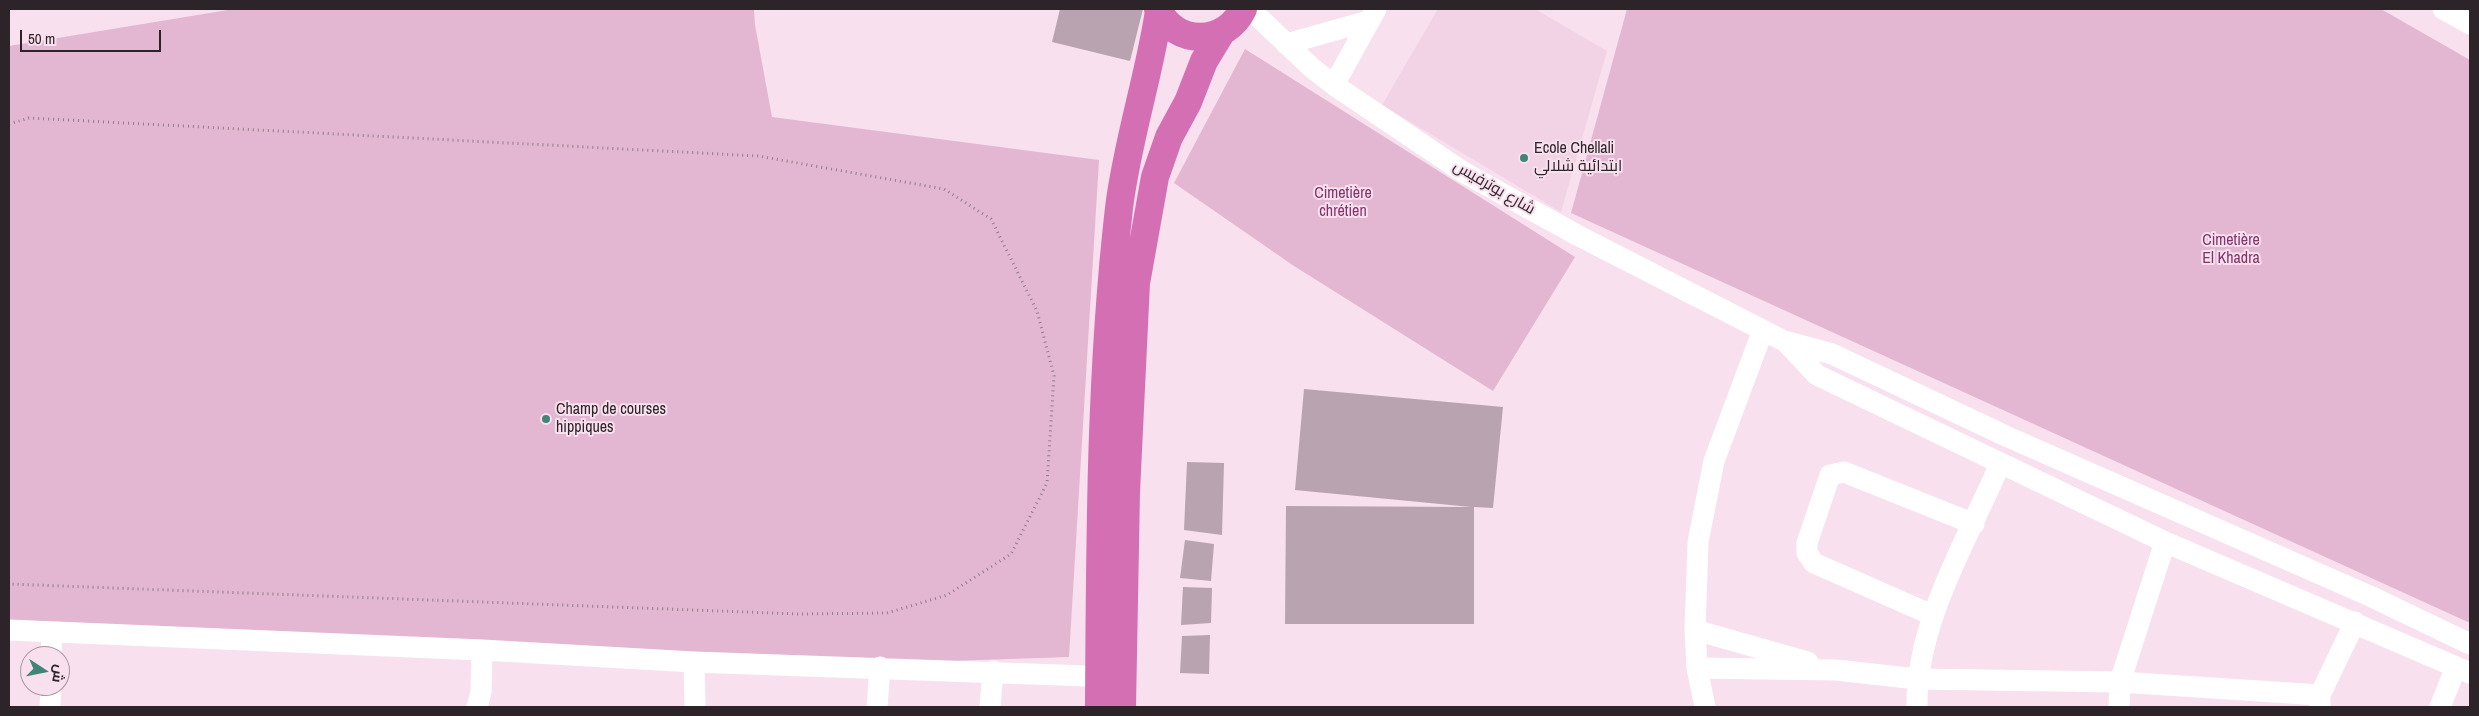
<!DOCTYPE html>
<meta charset="utf-8">
<style>
body{margin:0}
#map{position:relative;width:2479px;height:716px;overflow:hidden;background:#f8e0ee;font-family:"Archivo Narrow",Cairo,sans-serif}
canvas{display:block}
.frame{position:absolute;inset:0;border:10px solid #2d2429;pointer-events:none}
.north{position:absolute;left:20px;top:646px;width:50px;height:50px;box-sizing:border-box;background:#f8e0ee;border:1px solid #a7959f;border-radius:50%;rotate:101deg;font-size:14px;font-weight:700;line-height:20px;text-align:center;color:#2d2429}
.north::after{content:'';display:block;margin:auto;width:18px;height:22px;background:#418579;clip-path:polygon(50% 0,100% 100%,50% 72%,0 100%)}
.scale{position:absolute;left:20px;top:30px;width:141px;height:22px;box-sizing:border-box;border:2px solid #2d2429;border-top:0;padding-left:6px;font-size:15px;line-height:18px;white-space:nowrap;color:#2d2429;-webkit-text-stroke:4px #f8e0ee;paint-order:stroke}
</style>
<div id="map">
<canvas width="2479" height="716"></canvas>
<div class="frame"></div>
<div class="north">ش</div>
<div class="scale">50 m</div>
</div>
<script>
const ctx = document.querySelector('canvas').getContext('2d');
ctx.lineJoin = 'round';
function fillPath(path, color) {
  ctx.fillStyle = color;
  ctx.fill(path, 'evenodd');
}
function strokePath(path, color, width, dash) {
  ctx.strokeStyle = color;
  ctx.lineWidth = width;
  ctx.lineCap = dash ? 'butt' : 'round';
  ctx.setLineDash(dash || []);
  ctx.stroke(path);
}
function write(font, color, halo, rows, align = 'center') {
  ctx.font = font + ' "Archivo Narrow",Cairo,sans-serif';
  ctx.lineWidth = 4;
  ctx.setLineDash([]);
  ctx.textBaseline = 'middle';
  ctx.strokeStyle = halo;
  ctx.fillStyle = color;
  for (const [text, x, y, turn = 0] of rows) {
    ctx.save();
    ctx.translate(x, y);
    ctx.rotate((+turn || 0) * Math.PI / 180);
    ctx.textAlign = isNaN(turn) ? turn : align;
    if (halo) ctx.strokeText(text, 0, 0);
    ctx.fillText(text, 0, 0);
    ctx.restore();
  }
}
const built = new Path2D(`
 M1438 9H1535L1607 51 1561 212 1382 105Z`);
const green = new Path2D(`
 M234 9H754L755 25 772 117 1099 160 1069 657 891 663 9 625V46Z
 M1627 9H2381L2470 60V623L1571 213Z
 M1245 49 1575 257 1493 391 1294 266 1174 183Z`);
const building = new Path2D(`
 M1060 9H1143L1130 61 1052 42Z
 M1304 389 1503 407 1493 508 1474 507V624H1285L1286 506 1471 507 1295 490Z
 M1187 462 1224 463 1222 535 1184 530Z
 M1185 540 1214 544 1211 581 1180 578Z
 M1183 587 1212 588 1211 623 1181 625Z
 M1210 635 1209 674 1180 673 1182 636Z`);
const path = new Path2D(`
 M9 124 29 118 758 156 944 189 991 219 1037 311 1054 376 1047 483 1011 554 947 595 887 613 798 614 9 584`);
const minor = new Path2D(`
 M1250 9 1312 68 1334 85 1463 172 1577 235 1784 341 1832 354 2008 437 2372 597 2470 644
 M2443 9 2470 24
 M1286 44 1368 21
 M1334 85 1376 9
 M1785 341 1817 375 2165 542 2470 673
 M1932 615 1814 563 1807 553V543L1830 475 1844 472 1974 524
 M9 630 482 650 694 662 1115 677
 M1695 630 1808 662
 M51 656 52 632
 M694 662 695 707
 M1697 668 1836 670 1917 679 2120 682 2320 695
 M50 707 51 686
 M477 707 481 692 482 650
 M877 707 880 667
 M990 707 993 671
 M1705 707 1697 668 1695 630 1698 542 1714 461 1763 330
 M1917 707C1916 622 1967 541 2000 464
 M2119 707 2120 682 2165 542
 M2320 707V695L2355 622
 M2440 707 2456 667`);
const highway = new Path2D(`
 M1158 9C1175 47 1226 45 1243 9
 M1099 707C1100 541 1100 373 1119 208 1127 142 1149 77 1159 11
 M1122 707 1126 492 1136 283 1155 177 1169 137 1188 102 1204 61 1221 33`);
const markers = [
 [1524,158,5,"#418579"],
 [546,419,5,"#418579"]
];
const poiNames = [
 ["Ecole Chellali",1534,149],
 ["ابتدائية شلالي",1534,167],
 ["Champ de courses",556,410],
 ["hippiques",556,428]
];
const streetNames = [
 ["شارع بوترفيس",1494,188,30]
];
const parkNames = [
 ["Cimetière",1343,194],
 ["chrétien",1343,212],
 ["Cimetière",2231,241],
 ["El Khadra",2231,259]
];
fillPath(built, '#f2d3e6');
fillPath(green, '#e3b7d2');
fillPath(building, '#b9a3b0');
strokePath(path, '#8e7e87', 3, [1, 4]);
strokePath(minor, '#fff', 21);
strokePath(highway, '#d56fb4', 28);
for (const [x, y, r, color] of markers) {
  const dot = new Path2D();
  dot.arc(x, y, r, 0, 2 * Math.PI);
  ctx.fillStyle = color;
  ctx.fill(dot);
  strokePath(dot, '#f8e0ee', 2);
}
write('16px', '#2d2429', '#f8e0ee', poiNames, 'left');
write('16px', '#2d2429', '#f8e0ee', streetNames);
write('16px', '#82336b', '#f8e0ee', parkNames);
</script>
